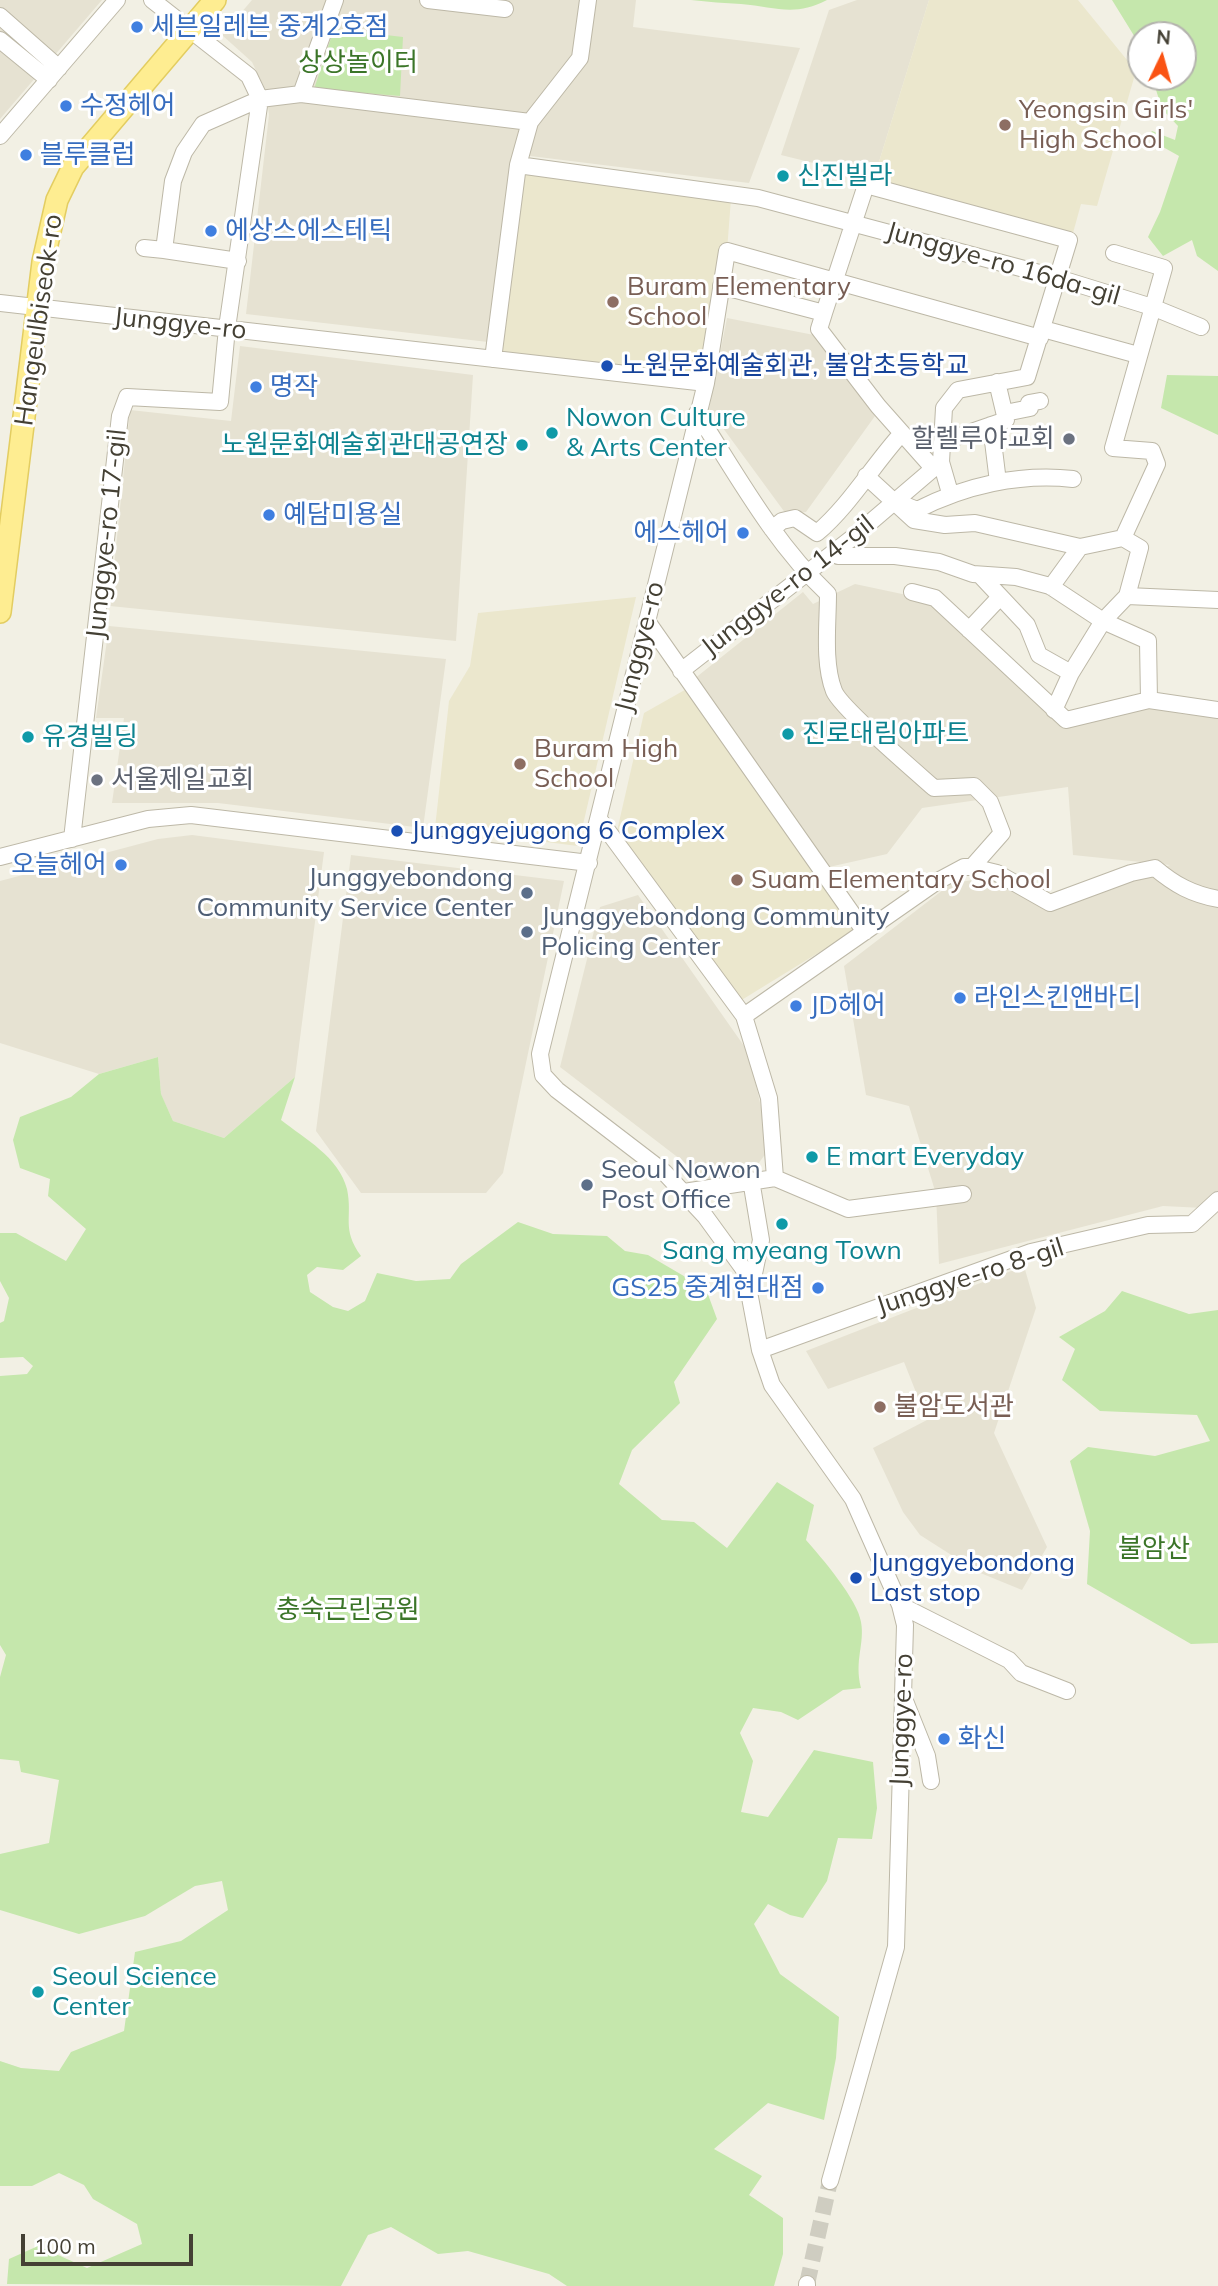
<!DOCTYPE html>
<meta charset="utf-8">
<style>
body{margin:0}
#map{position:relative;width:1218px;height:2286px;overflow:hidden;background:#f2f0e4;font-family:Mulish,sans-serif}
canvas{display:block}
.north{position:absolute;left:1127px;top:21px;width:70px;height:70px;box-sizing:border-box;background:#fff;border:2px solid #b4b3ae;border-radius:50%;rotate:5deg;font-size:19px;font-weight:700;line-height:28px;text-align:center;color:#444034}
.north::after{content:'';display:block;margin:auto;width:24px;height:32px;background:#fa5313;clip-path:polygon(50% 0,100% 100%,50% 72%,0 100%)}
.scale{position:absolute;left:21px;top:2234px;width:172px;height:32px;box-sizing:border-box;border:4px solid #444034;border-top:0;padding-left:9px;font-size:21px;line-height:24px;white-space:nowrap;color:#444034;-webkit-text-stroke:5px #fff;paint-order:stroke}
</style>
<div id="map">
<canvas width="1218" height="2286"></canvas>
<div class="north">N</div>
<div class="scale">100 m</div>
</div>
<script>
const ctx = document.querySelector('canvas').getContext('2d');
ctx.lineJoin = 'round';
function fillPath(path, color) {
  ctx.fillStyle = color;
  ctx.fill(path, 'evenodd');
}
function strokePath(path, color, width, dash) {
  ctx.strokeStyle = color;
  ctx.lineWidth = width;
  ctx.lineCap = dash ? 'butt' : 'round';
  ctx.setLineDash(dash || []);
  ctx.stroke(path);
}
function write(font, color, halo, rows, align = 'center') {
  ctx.font = font + ' Mulish,"Noto Sans KR",sans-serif';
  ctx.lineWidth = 6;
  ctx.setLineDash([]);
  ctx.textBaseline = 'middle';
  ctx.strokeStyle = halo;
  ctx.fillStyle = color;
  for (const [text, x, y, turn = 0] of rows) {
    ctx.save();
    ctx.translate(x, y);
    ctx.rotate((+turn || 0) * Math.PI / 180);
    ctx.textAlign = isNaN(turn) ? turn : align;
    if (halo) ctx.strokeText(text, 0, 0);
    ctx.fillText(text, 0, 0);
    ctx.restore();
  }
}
const residential = new Path2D(`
 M0 0H102L0 119Z
 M252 0H636L633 27 800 48 749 183 514 154 488 342 246 314 269 115 266 91 252 62 222 35Z
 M857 0H929L874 178 781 155 829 10Z
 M727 318 814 335 875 416 806 512 786 514 709 409Z
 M240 346 473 375 456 641 110 606 130 410 231 421Z
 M855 584 935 601 1065 724 1150 705 1182 714 1218 716V1191L1203 1208 1163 1206 939 1264 936 1194 909 1106 866 1095 844 966 952 883 995 877 1048 908 1170 865 1073 855 1068 787 922 808 887 854 829 867 694 679 803 592 813 604Z
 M109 626 446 659 423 828 218 803H112L124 718H96Z
 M192 835 324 852 295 1077 224 1138 173 1121 161 1095 158 1057 99 1074 0 1043V881L158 839Z
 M351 855 564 881 503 1173 486 1193H361L316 1131Z
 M638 895 749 1053 770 1148 752 1172 710 1182 560 1067 600 907Z
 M1024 1266 1036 1308 994 1433 1047 1547 1022 1590 978 1572 920 1535 903 1512 873 1448 927 1420 904 1362 828 1389 806 1351Z`);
const education = new Path2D(`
 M929 0H1078L1136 71 1097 206 1081 204 1073 233 874 178Z
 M524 173 731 199 727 251 703 378 502 354Z
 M636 597 578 846 435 828 449 701 470 666 478 613Z
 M690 687 857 929 740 1001 617 831 644 713Z`);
const green = new Path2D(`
 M691 0H827C795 17 775 7 741 4 725 3 708 2 691 0Z
 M1112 0H1218V271L1197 256 1192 240 1163 256 1148 237 1160 212 1179 156 1147 138 1152 131 1175 140 1178 126 1162 109 1152 77H1183V35H1141V47Z
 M334 29 403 37 400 96 314 89Z
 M1167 375 1218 376V435L1161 408Z
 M158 1057 161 1094 173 1121 224 1138 295 1077 281 1120C305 1139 339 1157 347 1189 353 1218 341 1228 361 1256L343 1270 317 1267 307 1275 310 1292 333 1307 348 1311 365 1301 377 1273 416 1281 450 1279 461 1264 518 1222 553 1234 607 1236 625 1251 648 1255 706 1289 717 1319 674 1382 680 1403 632 1450 619 1484 662 1520 694 1522 727 1548 777 1482 814 1505 806 1540C821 1557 858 1600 861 1622 865 1644 854 1660 861 1688L843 1690 798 1720 781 1712 753 1708 740 1733 753 1761 741 1812 768 1817 814 1750 873 1762 877 1808 872 1839 838 1838 827 1881 803 1918 790 1915 768 1904 754 1924 780 1974 839 2017 836 2058 824 2120 768 2103 714 2149 762 2176 749 2195 783 2218V2254L774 2286H567L549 2274 468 2251 438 2254 391 2227 368 2235 341 2286 7 2284 9 2259 38 2246 87 2268 142 2244 137 2224 93 2199 84 2185 59 2173 32 2186H0V2061L21 2068 59 2071 71 2052 124 2031 135 1952 181 1941 228 1910 222 1881 195 1886 145 1916 79 1934 0 1910V1854L49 1843 59 1780 21 1772 19 1761 0 1759V1677L6 1655 0 1645V1376L27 1374 33 1366 23 1357 0 1358V1323L4 1321 9 1298 0 1281V1233H16L66 1261 86 1229 48 1196 50 1179 20 1168 13 1140 20 1117 71 1097 99 1074Z
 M1122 1291 1189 1314 1218 1310V1643L1191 1644 1087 1584 1090 1531 1070 1461 1088 1447 1155 1456 1210 1441 1197 1415 1100 1411 1062 1380 1075 1349 1059 1337 1105 1311Z`);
const minorTunnel = new Path2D(`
 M807 2284 830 2181`);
const minor = new Path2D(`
 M428 0 505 9
 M0 16 59 68
 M0 40 49 80
 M301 94 530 122
 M0 136 117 0
 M518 165 530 122 580 58 588 0
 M144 248 164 250
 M238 261 164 250 173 181 184 152 203 124 260 99 301 94 335 0
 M721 286 824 313 819 329 878 406 933 468
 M0 303 706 383 540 1054 543 1075 557 1090 664 1172 705 1216 745 1271 760 1350 772 1385 853 1499 900 1605 905 1625 896 1947 830 2181
 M1043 329 1138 355
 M493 359 518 165 758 198 1058 278 1152 307 1201 327
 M706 383 727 251 1040 338
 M697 413C737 475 774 543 828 594 828 624 823 663 834 691 840 707 917 773 934 788L974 786 990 802 1002 833 972 867
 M1005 413 1030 408 1029 403 1040 401
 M991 425 998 482
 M942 442 1006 420 997 382
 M941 462 950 493
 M866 476 914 520 945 525 975 523 1080 547 1123 538 1157 464 1152 451 1113 448 1164 268 1114 253
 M900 503 917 510C964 486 1019 473 1073 479
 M772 529 782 521 795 518 817 533C850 505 873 465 902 433
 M833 553 838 556H895L939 562 973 574 1016 577 1050 586 1103 621 1127 596 1140 548 1123 538
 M980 575 1027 625 1039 655 1071 673
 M1051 587 1080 547
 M912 592 935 598 1066 720 1149 700 1218 710
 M1127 596 1218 600
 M647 621 865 932
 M969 630 1000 597
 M681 671 852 538 941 462 944 408 958 390 1027 377 1069 240 866 185 824 313
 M1054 710 1071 673 1103 621 1148 641 1149 700
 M599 819 744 1016 769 1098 775 1178
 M72 839 120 416 127 397 220 402 227 328 260 99 249 76 152 0
 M0 857 148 819 191 815 589 863
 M744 1016 936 882 964 867H972L997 873 1050 903 1131 873 1155 868C1175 885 1192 894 1218 899
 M751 1180 761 1240 751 1288
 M684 1192 775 1178 848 1209 963 1194
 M760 1350 1031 1252 1148 1225 1192 1224 1218 1200
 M900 1605 1009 1660 1021 1673 1067 1691
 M905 1701 927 1756 931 1781
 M807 2286V2284`);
const major = new Path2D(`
 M0 612 43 262 57 200 73 167 215 0`);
const markers = [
 [137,27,7,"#3f7fe0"],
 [66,106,7,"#3f7fe0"],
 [1005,125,7,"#8d6e63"],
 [26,155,7,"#3f7fe0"],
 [783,176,7,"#0f9aa8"],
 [211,231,7,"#3f7fe0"],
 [613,302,7,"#8d6e63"],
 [607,366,7,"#1a4fb4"],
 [256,387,7,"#3f7fe0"],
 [552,433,7,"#0f9aa8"],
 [1069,439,7,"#6b7280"],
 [522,445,7,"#0f9aa8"],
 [269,515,7,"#3f7fe0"],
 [743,533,7,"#3f7fe0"],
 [788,734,7,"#0f9aa8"],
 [28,737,7,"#0f9aa8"],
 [520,764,7,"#8d6e63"],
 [97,780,7,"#6b7280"],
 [397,831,7,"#1a4fb4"],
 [121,865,7,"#3f7fe0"],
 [737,880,7,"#8d6e63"],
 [527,893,7,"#5c6f8a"],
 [527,932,7,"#5c6f8a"],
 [960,998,7,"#3f7fe0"],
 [796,1006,7,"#3f7fe0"],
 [812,1157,7,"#0f9aa8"],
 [587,1185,7,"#5c6f8a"],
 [782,1224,7,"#0f9aa8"],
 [818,1288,7,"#3f7fe0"],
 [880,1407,7,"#8d6e63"],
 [856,1578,7,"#1a4fb4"],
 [944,1739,7,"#3f7fe0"],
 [38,1992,7,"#0f9aa8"]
];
const shopNames = [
 ["세븐일레븐 중계2호점",151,27],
 ["수정헤어",80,106],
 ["블루클럽",40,155],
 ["에상스에스테틱",225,231],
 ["명작",270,387],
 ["예담미용실",283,515],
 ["에스헤어",729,533,"right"],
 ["오늘헤어",107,865,"right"],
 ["라인스킨앤바디",974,998],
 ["JD헤어",810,1006],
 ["GS25 중계현대점",804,1288,"right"],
 ["화신",958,1739]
];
const parkNames = [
 ["상상놀이터",358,63],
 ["불암산",1154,1549],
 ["충숙근린공원",348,1610]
];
const educationNames = [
 ["Yeongsin Girls'",1019,110],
 ["High School",1019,140],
 ["Buram Elementary",627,287],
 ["School",627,317],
 ["Buram High",534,749],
 ["School",534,779],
 ["Suam Elementary School",751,880],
 ["불암도서관",894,1407]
];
const cultureNames = [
 ["신진빌라",797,176],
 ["Nowon Culture",566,418],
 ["& Arts Center",566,448],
 ["노원문화예술회관대공연장",508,445,"right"],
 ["진로대림아파트",802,734],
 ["유경빌딩",42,737],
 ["E mart Everyday",826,1157],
 ["Sang myeang Town",782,1251,"center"],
 ["Seoul Science",52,1977],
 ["Center",52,2007]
];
const streetNames = [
 ["Junggye-ro 16da-gil",1003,264,16],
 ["Hangeulbiseok-ro",39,320,-82],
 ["Junggye-ro",180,324,6],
 ["Junggye-ro 17-gil",107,534,-84],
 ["Junggye-ro 14-gil",788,586,-38],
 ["Junggye-ro",640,647,-76],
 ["Junggye-ro 8-gil",970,1277,-18],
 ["Junggye-ro",902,1720,-88]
];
const transitNames = [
 ["노원문화예술회관, 불암초등학교",621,366],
 ["Junggyejugong 6 Complex",411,831],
 ["Junggyebondong",870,1563],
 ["Last stop",870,1593]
];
const worshipNames = [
 ["할렐루야교회",1055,439],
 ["서울제일교회",111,780,"left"]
];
const serviceNames = [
 ["Junggyebondong",513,878,"right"],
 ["Community Service Center",513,908,"right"],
 ["Junggyebondong Community",541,917],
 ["Policing Center",541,947],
 ["Seoul Nowon",601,1170],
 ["Post Office",601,1200]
];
fillPath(residential, '#e6e2d2');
fillPath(education, '#ebe7cd');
fillPath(green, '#c5e7ac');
strokePath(minorTunnel, '#cfcdc1', 16, [16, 8]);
strokePath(minor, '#bdb8a7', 18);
strokePath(major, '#e3cd61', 24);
strokePath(minor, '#fff', 16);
strokePath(major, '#feed91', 21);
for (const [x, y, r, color] of markers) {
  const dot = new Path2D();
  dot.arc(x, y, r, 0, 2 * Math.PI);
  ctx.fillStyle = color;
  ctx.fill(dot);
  strokePath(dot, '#fff', 2.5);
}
write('26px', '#366cbe', '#fff', shopNames, 'left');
write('26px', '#3b7528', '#fff', parkNames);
write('26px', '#785e54', '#fff', educationNames, 'left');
write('26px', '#0d838f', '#fff', cultureNames, 'left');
write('26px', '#444034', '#fff', streetNames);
write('26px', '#164399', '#fff', transitNames, 'left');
write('26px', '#5b616d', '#fff', worshipNames, 'right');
write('26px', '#4e5e75', '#fff', serviceNames, 'left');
</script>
